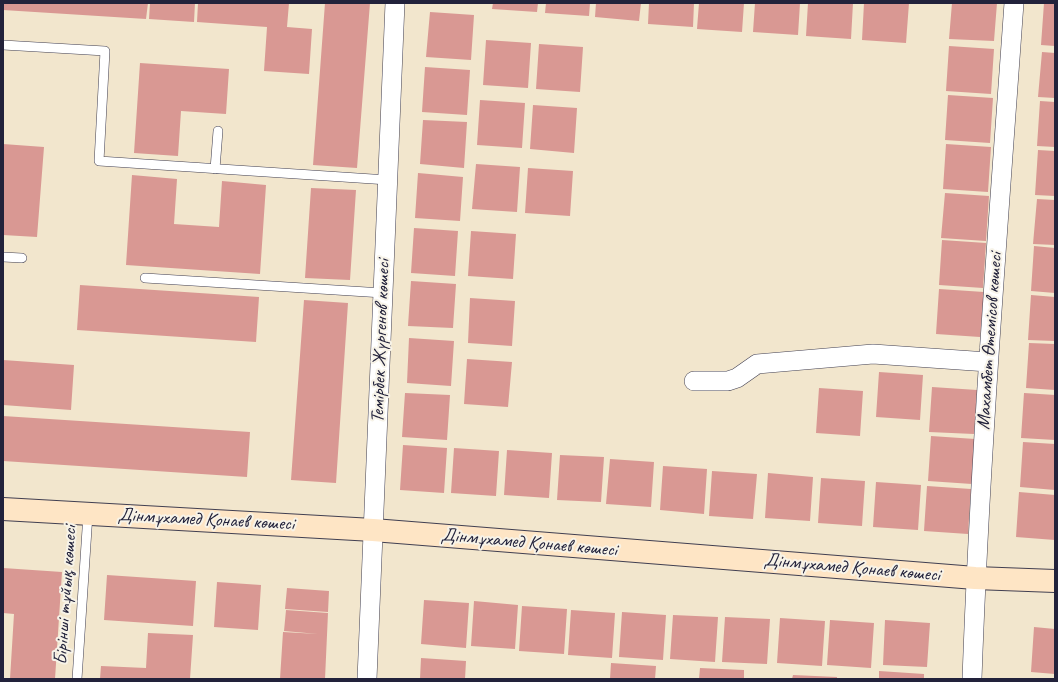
<!DOCTYPE html>
<meta charset="utf-8">
<style>
body{margin:0}
#map{position:relative;width:1058px;height:682px;overflow:hidden;background:#f2e6cd;font-family:Caveat,sans-serif}
canvas{display:block}
.frame{position:absolute;inset:0;border:4px solid #22223b;pointer-events:none}
</style>
<div id="map">
<canvas width="1058" height="682"></canvas>
<div class="frame"></div>
</div>
<script>
const ctx = document.querySelector('canvas').getContext('2d');
ctx.lineJoin = 'round';
function fillPath(path, color) {
  ctx.fillStyle = color;
  ctx.fill(path, 'evenodd');
}
function strokePath(path, color, width, dash) {
  ctx.strokeStyle = color;
  ctx.lineWidth = width;
  ctx.lineCap = dash ? 'butt' : 'round';
  ctx.setLineDash(dash || []);
  ctx.stroke(path);
}
function write(font, color, halo, rows, align = 'center') {
  ctx.font = font + ' Caveat,sans-serif';
  ctx.lineWidth = 4;
  ctx.setLineDash([]);
  ctx.textBaseline = 'middle';
  ctx.strokeStyle = halo;
  ctx.fillStyle = color;
  for (const [text, x, y, turn = 0] of rows) {
    ctx.save();
    ctx.translate(x, y);
    ctx.rotate((+turn || 0) * Math.PI / 180);
    ctx.textAlign = isNaN(turn) ? turn : align;
    if (halo) ctx.strokeText(text, 0, 0);
    ctx.fillText(text, 0, 0);
    ctx.restore();
  }
}
const building = new Path2D(`
 M3 3H148L146 19 3 10Z
 M150 3H195L194 22 149 19Z
 M198 3H289L287 27 312 29 309 74 264 71 267 27 197 22Z
 M325 3H370L357 168 313 165Z
 M493 3H538L537 12 492 9Z
 M546 3H590L589 16 545 13Z
 M596 3H641L639 21 595 17Z
 M649 3H694L693 27 648 24Z
 M699 3H744L742 32 697 29Z
 M755 3H800L798 35 753 32Z
 M808 3H853L851 39 806 36Z
 M864 3H909L906 43 862 40Z
 M952 3H997L994 41 949 39Z
 M1044 3H1055V46L1041 45Z
 M430 12 474 15 471 60 426 57Z
 M486 40 531 43 528 88 483 85Z
 M539 44 583 47 580 92 536 89Z
 M949 46 994 49 991 94 946 91Z
 M1042 52 1055 53V98L1038 97Z
 M140 63 229 69 226 114 181 111 178 156 134 153Z
 M425 67 470 70 467 115 422 112Z
 M948 95 993 98 990 143 945 140Z
 M480 100 525 103 522 148 477 145Z
 M1040 101 1055 102V147L1037 146Z
 M533 105 577 108 574 153 530 149Z
 M423 120 467 122 464 168 420 164Z
 M3 144 44 147 37 237 3 235Z
 M946 144 991 147 988 192 943 189Z
 M1038 150 1055 151V196L1035 195Z
 M476 164 520 167 517 212 472 209Z
 M528 168 573 171 570 216 525 213Z
 M418 173 463 177 460 221 415 218Z
 M132 175 177 179 174 224 219 227 222 181 266 185 260 274 126 265Z
 M311 188 356 190 350 280 305 278Z
 M945 193 989 196 986 241 941 238Z
 M1037 199 1055 200V245L1033 244Z
 M414 228 458 231 455 276 411 273Z
 M471 231 516 234 513 279 468 276Z
 M942 240 986 243 983 288 939 285Z
 M1034 246 1055 248V293L1031 291Z
 M411 281 456 284 453 328 408 326Z
 M80 285 259 297 256 342 77 330Z
 M939 289 984 292 980 337 936 334Z
 M1031 295 1055 297V341L1028 340Z
 M470 298 515 301 512 346 468 343Z
 M304 300 348 303 336 483 291 480Z
 M409 338 454 341 451 386 407 383Z
 M1029 343 1055 344V390L1026 388Z
 M467 359 512 362 508 407 464 404Z
 M3 360 74 365 71 410 3 405Z
 M879 372 923 375 920 420 876 417Z
 M932 387 977 390 974 434 929 432Z
 M819 388 863 391 860 436 816 433Z
 M405 393 450 395 447 440 402 437Z
 M1024 393 1055 395V440L1021 438Z
 M3 416 250 432 247 477 3 461Z
 M931 436 975 439 972 484 928 481Z
 M1023 442 1055 444V490L1020 487Z
 M403 445 447 448 444 493 400 490Z
 M454 448 499 451 496 496 451 493Z
 M507 450 552 453 549 498 504 495Z
 M560 455 604 457 601 502 557 500Z
 M610 459 654 462 651 507 606 504Z
 M663 466 707 469 704 514 660 510Z
 M712 471 757 474 753 519 709 516Z
 M768 473 813 477 810 521 765 518Z
 M821 478 865 481 862 526 818 523Z
 M876 482 921 485 918 530 873 527Z
 M927 486 971 489 968 534 924 531Z
 M1019 492 1055 495V540L1016 537Z
 M3 568 62 572 55 679H10L14 614 3 613Z
 M107 575 196 581 193 626 104 620Z
 M217 582 261 585 258 630 214 627Z
 M287 588 329 591 328 612 285 609Z
 M424 600 469 603 466 648 421 644Z
 M474 601 518 605 515 649 471 646Z
 M522 606 567 609 564 654 519 651Z
 M286 610 328 613 325 679H280L283 632 318 634 284 631Z
 M571 610 615 613 612 658 568 655Z
 M622 612 666 615 663 660 619 657Z
 M673 615 718 617 715 662 670 659Z
 M725 617 770 619 767 664 722 662Z
 M780 618 825 621 822 666 777 663Z
 M830 620 874 623 871 668 827 665Z
 M885 620 930 623 927 667 883 665Z
 M1034 627 1055 629V674L1031 672Z
 M148 633 193 635 190 679 145 678V679H100L101 666 146 668Z
 M421 658 466 661 465 679H420Z
 M611 663 656 666 655 679H610Z
 M700 668 744 670V679H699Z
 M879 671 924 674V679H879Z
 M793 675 837 677V679H792Z`);
const lane = new Path2D(`
 M3 45 105 51 99 161 388 180
 M215 169 218 131
 M3 257 22 258
 M145 278 383 293
 M77 679 88 514`);
const street = new Path2D(`
 M694 381H728L737 378 757 364 873 354 988 362
 M367 679 395 3
 M972 679C980 453 998 228 1014 3`);
const secondary = new Path2D(`
 M3 509 373 530 975 578 1055 581`);
const streetNames = [
 ["Темірбек Жүргенов көшесі",381,341,-88],
 ["Махамбет Өтемісов көшесі",990,341,-86],
 ["Дінмұхамед Қонаев көшесі",206,520,3],
 ["Дінмұхамед Қонаев көшесі",529,543,5],
 ["Дінмұхамед Қонаев көшесі",852,568,5],
 ["Бірінші тұйық көшесі",66,595,-86]
];
fillPath(building, '#d99893');
strokePath(lane, '#413f51', 10);
strokePath(street, '#413f51', 20);
strokePath(secondary, '#413f51', 24);
strokePath(lane, '#fff', 9);
strokePath(street, '#fff', 19);
strokePath(secondary, '#fee5c5', 22);
write('19px', '#22223b', '#f7f3e8', streetNames);
</script>
